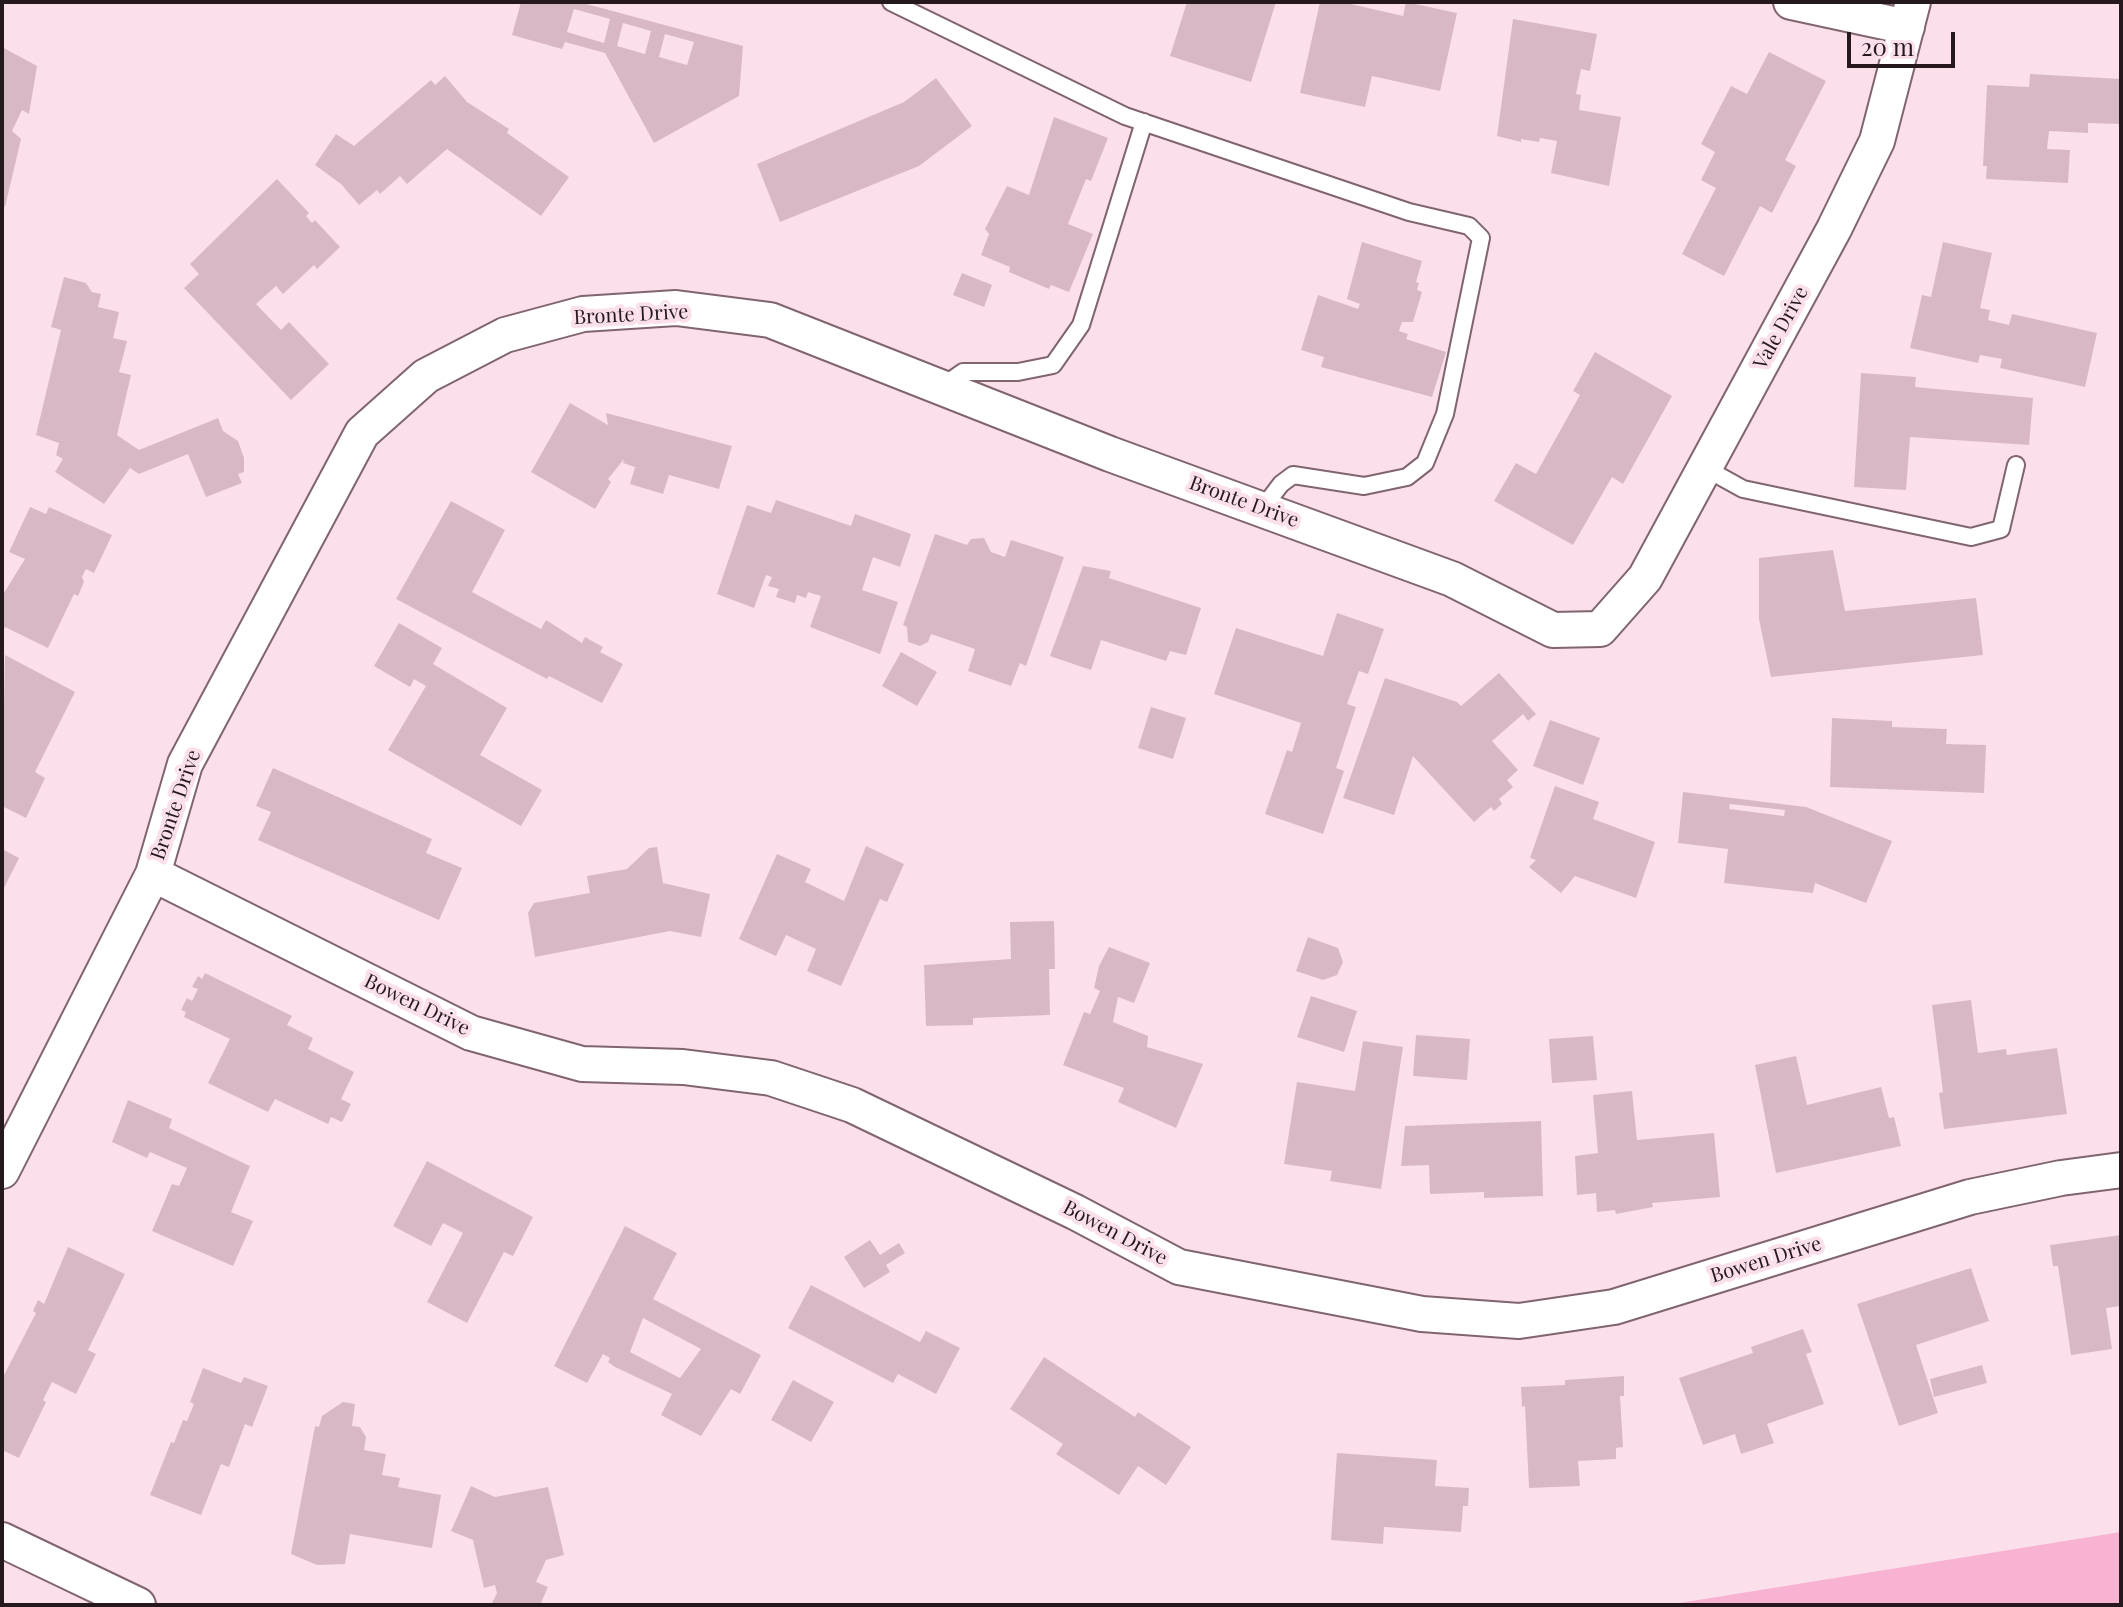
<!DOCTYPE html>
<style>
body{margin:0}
#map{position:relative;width:2123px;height:1607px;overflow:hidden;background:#fbe0ec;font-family:"Playfair Display",serif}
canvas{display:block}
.frame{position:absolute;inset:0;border:4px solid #25191e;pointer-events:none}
.scale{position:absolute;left:1847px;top:32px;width:108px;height:36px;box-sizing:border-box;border:4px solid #25191e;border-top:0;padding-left:10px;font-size:24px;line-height:28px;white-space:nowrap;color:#25191e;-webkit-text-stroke:6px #fbe0ec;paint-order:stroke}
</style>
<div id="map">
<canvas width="2123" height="1607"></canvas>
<div class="frame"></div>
<div class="scale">20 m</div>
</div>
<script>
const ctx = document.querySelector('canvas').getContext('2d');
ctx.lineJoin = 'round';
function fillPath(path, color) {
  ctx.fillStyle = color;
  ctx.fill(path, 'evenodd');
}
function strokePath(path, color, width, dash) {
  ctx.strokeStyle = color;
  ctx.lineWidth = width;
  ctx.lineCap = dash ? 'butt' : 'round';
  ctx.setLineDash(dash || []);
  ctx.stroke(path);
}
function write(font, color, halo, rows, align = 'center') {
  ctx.font = font + ' "Playfair Display",serif';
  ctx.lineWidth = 8;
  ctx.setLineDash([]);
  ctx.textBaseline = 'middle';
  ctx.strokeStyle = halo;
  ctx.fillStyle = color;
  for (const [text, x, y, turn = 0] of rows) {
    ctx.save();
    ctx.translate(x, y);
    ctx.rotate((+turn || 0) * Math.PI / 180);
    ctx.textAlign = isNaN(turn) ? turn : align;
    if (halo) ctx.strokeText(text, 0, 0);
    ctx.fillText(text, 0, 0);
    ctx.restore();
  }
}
const green = new Path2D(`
 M2121 1532V1605H1667Z`);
const building = new Path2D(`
 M521 2H579L743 46 739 96 654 143 605 53 565 42 562 49 512 35ZM574 9 610 19 604 43 567 32ZM623 23 651 31 645 54 617 46ZM665 34 694 42 687 65 659 57Z
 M1187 2H1276L1251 82 1170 56Z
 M1320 2H1342L1403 16 1406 2 1457 13 1440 91 1372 76 1365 107 1300 93Z
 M1513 19 1597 34 1590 71 1581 69 1576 94 1581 95 1579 110 1621 117 1609 186 1551 173 1557 141 1540 138 1539 142 1521 139V142L1497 136Z
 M2 47 37 66 29 114 22 110 12 131 21 139 5 207 2 205Z
 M1769 52 1826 81 1785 160 1796 166 1772 213 1760 206 1724 276 1682 254 1716 188 1701 180 1715 152 1701 144 1731 86 1747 94Z
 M2030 74 2121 79V124L2088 123V133L2049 131 2047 149 2070 150 2068 183 1986 179 1987 166H1983L1987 85 2029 87Z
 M445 76 467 102 509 129 507 133 569 177 541 216 447 149 407 184 400 176 380 194 377 190 359 205 341 184 315 165 336 134 354 146 431 80 435 85Z
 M936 78 972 126 919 166 780 222 757 164 904 102Z
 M1054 117 1108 138 1091 181 1086 179 1068 224 1093 234 1069 292 1051 285 1049 289 1009 272 1010 267 981 255 989 234 985 229 1007 186 1029 195Z
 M277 179 309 213 306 216 312 223 315 220 340 247 317 269 314 265 283 294 276 286 256 304 281 330 289 322 329 364 291 400 184 288 199 274 190 264Z
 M1362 242 1422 261 1416 282 1419 283 1417 290 1422 292 1413 322H1402L1399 331 1408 334 1406 339 1446 352 1432 397 1321 367 1324 357 1301 350 1318 295 1358 309 1360 304 1347 299Z
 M1943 242 1992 253 1980 308 1990 310 1988 320 2009 325 2012 314 2097 333 2085 387 2000 368 2002 359 1980 355 1978 363 1910 348 1922 295 1931 297Z
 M962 273 992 285 984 307 953 295Z
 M64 277 86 283 92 292 101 294 98 307 119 312 113 338 127 341 119 372 131 375 117 435 139 450 218 418 223 431 238 441 244 458V472L238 474 242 483 206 497 188 454 139 474 130 468 104 504 55 472 63 459 56 455 59 443 36 435 61 330 51 327Z
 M1595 352 1672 396 1623 484 1612 477 1573 545 1494 501 1516 463 1536 474 1580 395 1573 391Z
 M1861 373 1916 377 1915 387 2033 398 2029 445 1910 437 1906 490 1854 487Z
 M570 403 608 425 606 413 732 446 719 489 669 475 663 494 630 484 635 467 623 463 624 459 608 479 611 482 595 509 531 472Z
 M776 500 851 526 855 514 911 534 900 567 873 557 862 590 898 602 880 654 810 627 821 596 808 592 806 598 797 595 795 603 776 597 779 589 768 586 772 577 766 575 754 608 717 594 747 505 771 513Z
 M451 501 505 530 472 592 541 629 546 620 582 643 585 637 603 647 600 652 623 664 602 703 549 676 547 679 396 599Z
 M30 507 46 514 49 507 112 535 94 573 86 569 82 577 84 582 78 596 74 594 48 648 5 627 2 633V596L25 559 9 552Z
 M935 534 967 545 971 539 984 538 991 552 1005 557 1011 540 1064 557 1026 666 1020 663 1011 686 968 671 975 649 931 634 928 642 920 646 908 642 907 627 903 625Z
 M1833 550 1845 611 1976 598 1983 655 1771 677 1759 619V558Z
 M1083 566 1111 571 1109 578 1201 608 1186 655 1170 651 1166 661 1101 640 1091 670 1050 656Z
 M1337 613 1384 629 1368 674 1359 671 1347 704 1356 707 1336 768 1344 771 1323 834 1265 814 1287 750 1292 752 1301 723 1214 694 1236 628 1323 656Z
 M399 623 442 648 433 664 507 708 480 755 542 790 521 826 388 750 426 686 414 679 410 687 374 666Z
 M901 652 937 672 917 706 882 686Z
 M5 655 75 692 35 772 45 778 26 818 2 806Z
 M1499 673 1536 714 1528 721 1523 714 1492 741 1518 770 1507 780 1513 787 1499 799 1502 804 1494 811 1491 807 1474 822 1413 756 1394 815 1343 798 1385 678 1457 702 1461 706Z
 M1151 707 1186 718 1173 759 1138 748Z
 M1832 718 1892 721V727L1947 729 1946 744 1986 745 1984 793 1830 787Z
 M1550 720 1600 738 1583 785 1533 766Z
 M273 768 432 839 426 853 462 868 439 920 258 840 271 812 256 806Z
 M1555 786 1599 802 1593 819 1655 842 1636 898 1575 876 1561 893 1529 867 1536 860 1530 858Z
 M1683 792 1806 807 1892 841 1866 903 1815 883 1813 893 1724 883 1728 849 1678 843ZM1730 804 1785 810 1784 816 1729 809Z
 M866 846 904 864 887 902 880 899 841 986 807 971 816 949 786 935 776 956 739 939 777 854 811 869 805 882 844 901Z
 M657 847 663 883 710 894 701 937 670 931 535 957 528 913 534 903 590 893 587 876 627 869 649 848Z
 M2 849 19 858 2 892Z
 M1054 921 1055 969H1049L1050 1015 973 1018V1025L926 1026 924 965 1011 959 1010 922Z
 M1308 937 1338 948 1343 962 1337 975 1323 980 1296 971Z
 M1109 947 1150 963 1134 1003 1118 997 1113 1022 1148 1036 1147 1047 1203 1064 1176 1128 1118 1102 1124 1088 1063 1065 1084 1012 1090 1014 1100 991 1094 988 1099 966Z
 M205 973 292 1016 287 1025 313 1038 308 1049 354 1072 341 1099 351 1104 342 1122 331 1117 328 1124 275 1099 268 1112 208 1083 230 1039 184 1017 186 1012 181 1010 187 998 192 1001 198 989 192 987 198 976 202 979Z
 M1311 996 1357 1011 1344 1052 1297 1037Z
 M1971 1000 1978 1053 2006 1049 2007 1055 2057 1048 2067 1114 1944 1129 1939 1093 1943 1092 1932 1005Z
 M1416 1035 1470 1039 1467 1080 1413 1076Z
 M1593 1036 1597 1080 1552 1083 1549 1039Z
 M1363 1041 1403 1047 1381 1189 1330 1181 1332 1171 1284 1164 1297 1082 1355 1091Z
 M1796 1056 1807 1105 1881 1087 1889 1118 1894 1117 1901 1146 1776 1173 1755 1065Z
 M1632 1091 1637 1140 1714 1133 1720 1197 1652 1203 1653 1207 1616 1214 1615 1210 1597 1212 1596 1193 1577 1195 1575 1156 1598 1153 1593 1095Z
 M128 1100 172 1119 169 1128 250 1166 231 1212 253 1221 233 1266 152 1231 172 1184 179 1186 187 1168 150 1152 147 1158 112 1142Z
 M1541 1121 1543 1196 1484 1198V1192L1430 1194 1429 1165 1401 1166 1405 1126Z
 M427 1161 533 1217 513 1256 504 1252 467 1323 427 1302 463 1233 443 1223 431 1246 393 1226Z
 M625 1226 677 1253 653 1299 761 1355 740 1394 731 1389 701 1436 661 1415 672 1394 615 1367 608 1362 610 1358 603 1354 587 1383 554 1366ZM643 1318 701 1349 680 1378 630 1352Z
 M2121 1235V1306L2106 1308 2112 1349 2071 1355 2058 1266H2053L2050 1245Z
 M870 1240 880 1255 899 1243 905 1253 886 1265 890 1272 864 1288 844 1257Z
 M68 1247 125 1274 88 1350 96 1354 76 1394 52 1382 43 1400 46 1402 19 1458 2 1450V1379L36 1313 33 1311 38 1300 44 1304Z
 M1971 1268 1989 1321 1916 1345 1938 1413 1899 1426 1857 1304Z
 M811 1285 920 1342 926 1331 960 1348 936 1394 898 1374 893 1383 788 1328Z
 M1803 1329 1812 1352 1806 1354 1824 1404 1767 1424 1774 1443 1741 1454 1735 1434 1703 1445 1679 1378 1753 1353 1751 1347Z
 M1044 1357 1135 1417 1138 1412 1191 1447 1166 1485 1138 1466 1119 1495 1056 1454 1063 1444 1010 1409Z
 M1982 1365 1987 1383 1934 1397 1930 1379Z
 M203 1368 241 1383 244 1377 268 1386 252 1427 245 1424 229 1467 221 1464 201 1515 150 1495 171 1442 174 1443 183 1420 187 1421 194 1404 190 1402Z
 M1624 1376V1396H1620L1623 1447 1616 1448V1459L1578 1461 1580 1486 1529 1488 1525 1406 1522 1407 1521 1387 1565 1385V1380Z
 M793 1380 834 1402 811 1442 771 1420Z
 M343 1402 355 1404 352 1426 360 1427 366 1437 364 1450 386 1454 382 1475 400 1478 398 1487 441 1495 432 1548 350 1534 345 1564 317 1565 291 1554 315 1426 319 1427 322 1416Z
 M1337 1453 1437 1460 1435 1486 1469 1488 1468 1506H1463L1461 1532 1384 1527 1383 1544 1331 1540Z
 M471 1486 495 1497 548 1487 564 1555 546 1560 536 1582 548 1587 540 1605H491L497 1593 495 1585 484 1588 473 1540 451 1531Z`);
const service = new Path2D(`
 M891 2 1125 116 1409 212 1469 226 1481 238 1445 414 1425 463 1407 477 1364 486 1293 475 1281 484 1262 509
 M950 391 953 379 963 372H1018L1053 365 1081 325 1144 122
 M1705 468 1743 489 1971 537 2001 529 2016 465`);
const minor = new Path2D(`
 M1791 2 1907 27
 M153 874 471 1033 582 1064 683 1067 771 1078 852 1105 1075 1212 1179 1267 1422 1314 1519 1321 1614 1307 1970 1197 2061 1178 2121 1170
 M2 1171 153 874 185 764 362 433 426 376 505 335 583 314 676 308 770 320 1110 454 1452 579 1553 630 1600 629 1645 578 1834 229 1877 141 1913 2
 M2 1540 138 1605`);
const streetNames = [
 ["Bronte Drive",631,315,-3],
 ["Vale Drive",1781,328,-61],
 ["Bronte Drive",1244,502,20],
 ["Bronte Drive",176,805,-71],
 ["Bowen Drive",417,1005,26],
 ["Bowen Drive",1115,1233,28],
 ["Bowen Drive",1766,1260,-17]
];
fillPath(green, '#f8b2d2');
fillPath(building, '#d9b8c6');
strokePath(service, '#806470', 20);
strokePath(minor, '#806470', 38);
strokePath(service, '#fff', 16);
strokePath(minor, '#fff', 34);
write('20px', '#25191e', '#fbe0ec', streetNames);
</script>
